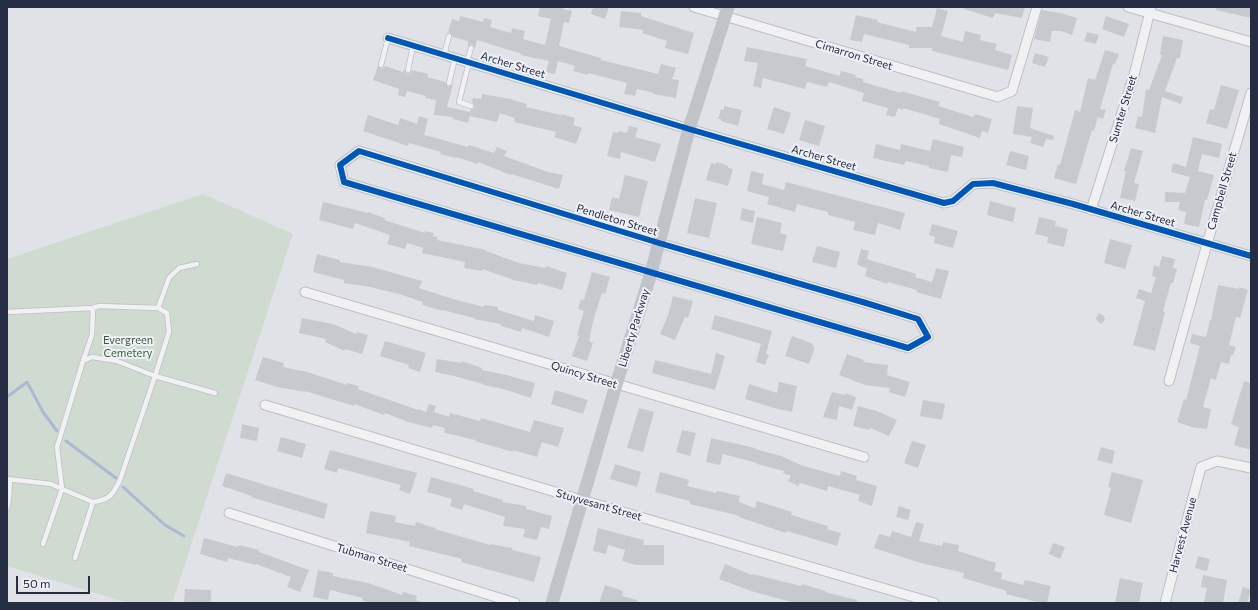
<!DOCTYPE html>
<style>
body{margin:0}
#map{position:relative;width:1258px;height:610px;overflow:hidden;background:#e1e2e7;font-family:Commissioner,sans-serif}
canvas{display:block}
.frame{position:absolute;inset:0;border:8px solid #262c41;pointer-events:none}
.scale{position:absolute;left:16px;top:576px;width:74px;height:18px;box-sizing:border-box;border:2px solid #262c41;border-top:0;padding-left:5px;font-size:12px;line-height:14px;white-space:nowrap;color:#262c41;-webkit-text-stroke:3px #eef0f7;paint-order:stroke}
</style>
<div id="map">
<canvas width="1258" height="610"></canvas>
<div class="frame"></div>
<div class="scale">50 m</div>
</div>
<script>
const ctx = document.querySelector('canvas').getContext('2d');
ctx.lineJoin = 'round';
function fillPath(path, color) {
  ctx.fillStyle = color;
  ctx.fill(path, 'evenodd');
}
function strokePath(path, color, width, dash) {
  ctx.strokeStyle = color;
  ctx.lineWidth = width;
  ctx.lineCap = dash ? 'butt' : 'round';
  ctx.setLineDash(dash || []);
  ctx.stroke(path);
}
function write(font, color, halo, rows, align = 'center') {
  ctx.font = font + ' Commissioner,sans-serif';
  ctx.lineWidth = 4;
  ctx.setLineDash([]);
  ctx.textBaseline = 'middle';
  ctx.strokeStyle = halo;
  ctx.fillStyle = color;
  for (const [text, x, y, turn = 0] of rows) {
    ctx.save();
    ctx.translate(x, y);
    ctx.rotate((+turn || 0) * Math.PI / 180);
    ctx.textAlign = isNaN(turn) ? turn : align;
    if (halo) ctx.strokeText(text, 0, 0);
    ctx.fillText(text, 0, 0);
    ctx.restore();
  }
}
const green = new Path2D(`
 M203 194 293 234 172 603H128L7 566V259Z`);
const stream = new Path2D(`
 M7 397 27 382 43 412 57 431
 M66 441 116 478
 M123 487 165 525 184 536`);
const building = new Path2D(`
 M540 7H563V9L572 11 569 23 564 22 559 46 601 58V60L658 74 661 64 676 68 672 79 679 80 676 98 653 94 654 93 637 89 635 96 624 94 627 83 588 73V75L573 71 575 66 558 61 555 74 546 72 549 61 521 55 522 54 477 40 475 48 472 44 468 47V41L453 37 452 34 448 32 452 19 459 21 460 16 483 22 484 18 492 20 490 27 511 33 512 28 525 31 523 39 545 45 551 19 538 16Z
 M593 7H609L605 19 591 14Z
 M965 7H1025L1022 18 995 13 993 18 964 9Z
 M1215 7H1251V18L1216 10Z
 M937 8 948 11 941 36 963 42 965 31 981 35 980 40 997 44 995 50 1012 55 1008 70 932 51V48H909V45L864 34 862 42 850 40 856 15 878 20 877 22 916 32V27H932Z
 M1042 10 1060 13 1077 18 1072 35 1061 31H1052L1050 42 1034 39Z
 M621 11 641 13V16L694 33 688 54 665 48 667 41 642 33 643 30 619 27Z
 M1106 16 1129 24 1124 37 1102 29Z
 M1087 32 1099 35 1096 44 1084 41Z
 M1163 36 1183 40 1180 58H1177L1165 91 1183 97 1181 104 1162 97 1155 133 1135 128 1138 116 1142 117 1146 89 1149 90 1162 55 1160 54Z
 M747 47 807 59 805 66 840 76 841 71 856 75 855 77 863 79V82L901 93V91L940 102 938 106 973 117 975 114 992 119 988 133 982 131 980 138 939 124 940 119 903 108V110L898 108 895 117 886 115 888 108 862 101 864 93 829 82 827 87 807 82 805 89 763 78 761 88 753 86 758 63 744 61Z
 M1105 50 1119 54 1115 64H1113L1100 109 1106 110 1103 119 1098 117 1094 131 1092 130 1076 184 1054 178 1058 164 1060 165 1075 110 1080 112 1088 78 1095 80Z
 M1035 53 1049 57 1045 67 1032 63Z
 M378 66 382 69 385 66 403 72 404 69 405 72 407 74 410 73 412 70 428 74 427 77 445 82 448 87 453 84 447 107 470 112V110L473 109 475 107 472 102 473 98 481 99 482 94 510 99 527 104 526 107 561 115 562 114 575 118 573 125 582 128 576 144 554 137 556 132 514 122 515 118 500 113 497 122 470 116 468 123 453 119V117L434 115 436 100 425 98 426 96 407 91 405 97 398 95 399 89 373 80Z
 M1221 85 1239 90 1227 129 1206 123 1210 109 1214 110Z
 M724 106 742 110 738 126 721 121V119H718L721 109 724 110Z
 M1017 106 1033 108 1030 128 1054 136 1053 140 1046 139 1043 147 1030 143 1032 137 1013 134Z
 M774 107 791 113 784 134 767 129Z
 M368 115 398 125 400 118 417 124 419 116 428 119 424 135 468 147 469 145 494 153 497 147 507 151 504 156 548 172 563 175 559 189 511 174V175L478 162V164L456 157V158L440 154 441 152 409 143 408 146 363 131Z
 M805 120 825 126 819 146 799 140Z
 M629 126 638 128 635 137 661 144 655 162 621 152 620 159 607 156 613 132 618 133 619 131 627 133Z
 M1193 137 1222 144 1219 158 1202 154 1198 171 1214 175 1207 200H1205L1199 227 1184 224 1186 212 1178 210 1180 202H1165V192L1185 193 1190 177 1171 172 1173 163 1186 167Z
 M933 139 964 147 962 157 951 155 948 172 929 168V166L906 161 904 165 873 158 876 144 900 150 901 144 930 151Z
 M1131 148 1143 151 1134 183 1139 184 1135 201 1120 198 1126 171H1124Z
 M1010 151 1029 156 1026 170 1006 165Z
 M717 162 728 166V168L733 169 728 186 706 180 711 163 716 164Z
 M751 171 764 174 762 184 784 190 786 182 905 213 900 230 878 223 875 235 853 230 855 222 828 215V212L797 204 795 212 767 204 769 197 747 191Z
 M625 175 648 181 639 217 609 210 612 197 619 199Z
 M695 198 717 203 709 238 687 233Z
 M990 201 1016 208 1013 222 987 215Z
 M323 202 368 213V212L385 218 384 220 425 233V231L434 233 433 236 437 237V240L486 250V251L519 263 545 268 546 266 567 273 562 290 538 283 537 285 514 280 482 269V271L464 268 465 262 422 253 423 248 407 243 405 249 387 244 390 235 355 223 353 229 319 220Z
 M742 208 755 211 753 223 740 220Z
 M757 217 782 223 780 233 787 235 783 251 751 244Z
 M1039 217 1056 221 1055 226 1068 229 1064 247 1047 243 1048 237 1035 234Z
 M932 224 958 231 953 248 934 243 935 237 929 235Z
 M1110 239 1132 245 1125 269 1104 263Z
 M817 246 840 252 836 268 812 262Z
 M861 249 869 251 867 259 916 274 915 277 932 282 936 268 949 271 941 299 916 292 917 290 888 282 887 284 865 276 867 268 857 265Z
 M317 254 340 260V262L372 267 422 281 419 288 453 299 484 307V305L498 307V310L534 321 535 315 554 321 549 337 522 328 521 332 501 326V324L474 319V318L443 310V311L422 305 423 302 399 294 370 287 344 283V280L313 272Z
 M1162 256 1175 259 1173 268 1177 269 1173 283H1171L1163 311 1165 312 1155 351 1133 345 1145 301 1136 298 1139 289 1151 293 1156 277 1152 276 1154 265 1159 267Z
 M592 272 610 277 605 294 602 293 594 318 589 341 593 343 587 361 572 356 579 336 577 335 584 311 578 309 581 299 584 300Z
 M1218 285 1239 289V287L1248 290 1240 318 1236 317 1229 345 1236 347 1233 355H1231L1229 364 1221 362 1216 380 1211 378 1203 407 1211 409 1207 429 1192 427 1177 422 1184 399 1186 400 1200 346 1190 343 1192 334 1206 337 1210 320H1211Z
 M673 296 693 301 688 318 685 317 675 340 660 334 668 315Z
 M1099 313 1104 316 1105 320 1101 324 1097 321 1096 318Z
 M715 315 772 331 766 354 769 355 765 365 756 362 761 344 711 329Z
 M302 318 333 324 356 334 357 332 368 335 362 354 345 349V351L325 342 326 339 299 333Z
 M792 336 813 344 812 346 815 347 809 364 785 356Z
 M385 341 426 353 420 372 408 368 409 365 380 356Z
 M716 353 725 356 715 390 652 373 655 360 711 374Z
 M847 354 864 360 863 362 888 365 887 375 910 382 905 397 889 392 890 388 865 385 839 375Z
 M263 357 284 363 283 367 307 372 347 385V383L359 386 358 389 418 410V409L426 412 429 404 436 406 434 412 449 417 450 413 480 421 481 418 530 432 534 420 564 428 558 447 542 442 537 457 513 450V452L475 441V440L445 433 444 432 445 428 433 425 432 428 408 422 385 413 384 415 354 404V406L305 391V392L277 387 255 380Z
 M437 359 462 363V361L482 368V370L506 375 535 383 531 398 503 389 483 385V384L454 376 435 372Z
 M1244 381 1251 383V450L1234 445 1239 427 1231 424Z
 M779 382 797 386 792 412 774 408 745 399 749 384 777 393Z
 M555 390 588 400 583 414 551 404Z
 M832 392 845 395V393L856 397 852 410 839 406 837 420 823 417Z
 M923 400 945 404 942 420 920 416Z
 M858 406 877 411 897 420 889 436 870 428 869 430 853 426Z
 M639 408 654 412 643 452 627 448Z
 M242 424 259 428 257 441 240 438Z
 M682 430 696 433 690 456 676 452Z
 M281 437 306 444 302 458 277 451Z
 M711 438 755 448V449L781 456 803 466 840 476 841 471 857 476 856 480 877 486 872 506 858 501 860 495 828 486 827 491 800 483 798 486 788 481 791 476 783 473 784 471 757 464V463L723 454 720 465 706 462Z
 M912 441 926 445 918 468 904 463Z
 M1101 447 1115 451 1112 464 1097 460Z
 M330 450 417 473 410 494 399 490 401 485 338 468 337 473 324 469Z
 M615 464 641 472 637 487 610 479Z
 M660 472 689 480 687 486 716 493 717 491 740 496 739 502 755 508 757 501 792 512 791 515 828 526 827 529 841 533 837 546 787 531 786 533 739 517 740 516 690 504V501L655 492Z
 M1112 472 1143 480 1131 523 1104 515 1111 488 1108 487Z
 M226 473 328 504 324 519 251 497 252 496 222 486Z
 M431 477 474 489 473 491 503 500 502 502 526 506V509L552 516 549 529 541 527 537 540 523 537 525 529 503 526 505 517 464 504 462 510 450 506 452 499 427 492Z
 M899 506 911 510 908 520 896 517Z
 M370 511 396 516 395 522 415 526 416 522 435 528V529L490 545V544L512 548V550L541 557 534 582 461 562 462 559 409 546 410 542 366 533Z
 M916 522 924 524 919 541 942 546 943 542 959 545 958 551 996 563 994 571 1002 573 1001 579 1023 585 1025 580 1051 586 1047 603H1041L1006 594 1007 591 963 578 964 573 921 563 874 548 879 534 890 537 892 531 911 537Z
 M598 528 644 540 643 545H664V565H636L622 561 625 550 608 545 606 554 593 551Z
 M204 538 238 547 239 545 259 550V552L309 570 300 592 287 587 291 577 256 564 255 565 228 558 227 562 200 554Z
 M1053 543 1065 547 1060 559 1049 554Z
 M1198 556 1210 559 1207 571 1195 568Z
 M725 564 752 575 753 574 801 586 802 584 826 591 825 592 857 600 856 603H795L751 591 719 579Z
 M318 570 333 573V576L368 583 402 595 403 592 417 596 416 600 421 602V603H370L362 600 363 598 330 590 328 600 313 597Z
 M1203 575 1227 580 1223 603 1204 602 1207 588 1201 587Z
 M1120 578 1143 583 1139 603H1115Z
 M605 585 623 591 622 596 637 600V603H599Z
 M1243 587 1251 590 1247 603H1238Z
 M185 589 211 590V603H184Z`);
const lane = new Path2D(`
 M444 55 449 36
 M467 62 471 48
 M469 62 459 102 471 106
 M381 65 388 38
 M408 70 413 46
 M449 83 455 58
 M158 308 169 278 179 268 197 264
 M7 312 93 308
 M7 479 51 484 62 489 43 544
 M93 502C110 500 113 494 120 480L155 376 215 393
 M7 508 9 499 10 479
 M75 558 93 502 62 489 57 447 83 361 92 357 117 361 155 376 169 332 167 313 158 308 99 306 93 308 92 335 83 361`);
const street = new Path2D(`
 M694 7 998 97 1012 91 1037 7
 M1128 7 1251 42
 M388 38 689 129 944 203 953 201 973 184 993 183 1073 204 1251 256
 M359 151 659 243 866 303 918 319 928 337 908 348 344 182 340 165Z
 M1091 210 1134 75 1151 7
 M305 292 864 457
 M1169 381 1207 244 1251 93
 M265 405 582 500 934 603
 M229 513 515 603
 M1165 603 1201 467 1217 461 1251 468`);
const secondary = new Path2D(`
 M552 603 616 385 651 273 689 129 728 7`);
const cycleway = new Path2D(`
 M388 38 689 129 944 203 953 201 973 184 993 183 1073 204 1251 256
 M359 151 659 243 866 303 918 319 928 337 908 348 344 182 340 165Z`);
const streetNames = [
 ["Cimarron Street",854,55,17],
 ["Archer Street",513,65,17],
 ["Sumter Street",1123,109,-73],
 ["Archer Street",824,158,16],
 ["Campbell Street",1222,191,-74],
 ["Archer Street",1143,214,16],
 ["Pendleton Street",617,220,17],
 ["Liberty Parkway",634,328,-73],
 ["Quincy Street",584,375,17],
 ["Stuyvesant Street",599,505,16],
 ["Harvest Avenue",1183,535,-75],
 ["Tubman Street",372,558,17]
];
const parkNames = [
 ["Evergreen",128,340],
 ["Cemetery",128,353]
];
fillPath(green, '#cfdad1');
strokePath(stream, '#adb9d4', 3);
fillPath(building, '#c8c9cf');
strokePath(lane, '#bebfc5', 6);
strokePath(street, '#bebfc5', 11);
strokePath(lane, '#f1f1f3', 4.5);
strokePath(street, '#f1f1f3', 9);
strokePath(secondary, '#c2c3c9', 13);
strokePath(cycleway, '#0057b8', 6);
write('11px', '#262c41', '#eef0f7', streetNames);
write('11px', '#345e33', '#eef0f7', parkNames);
</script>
